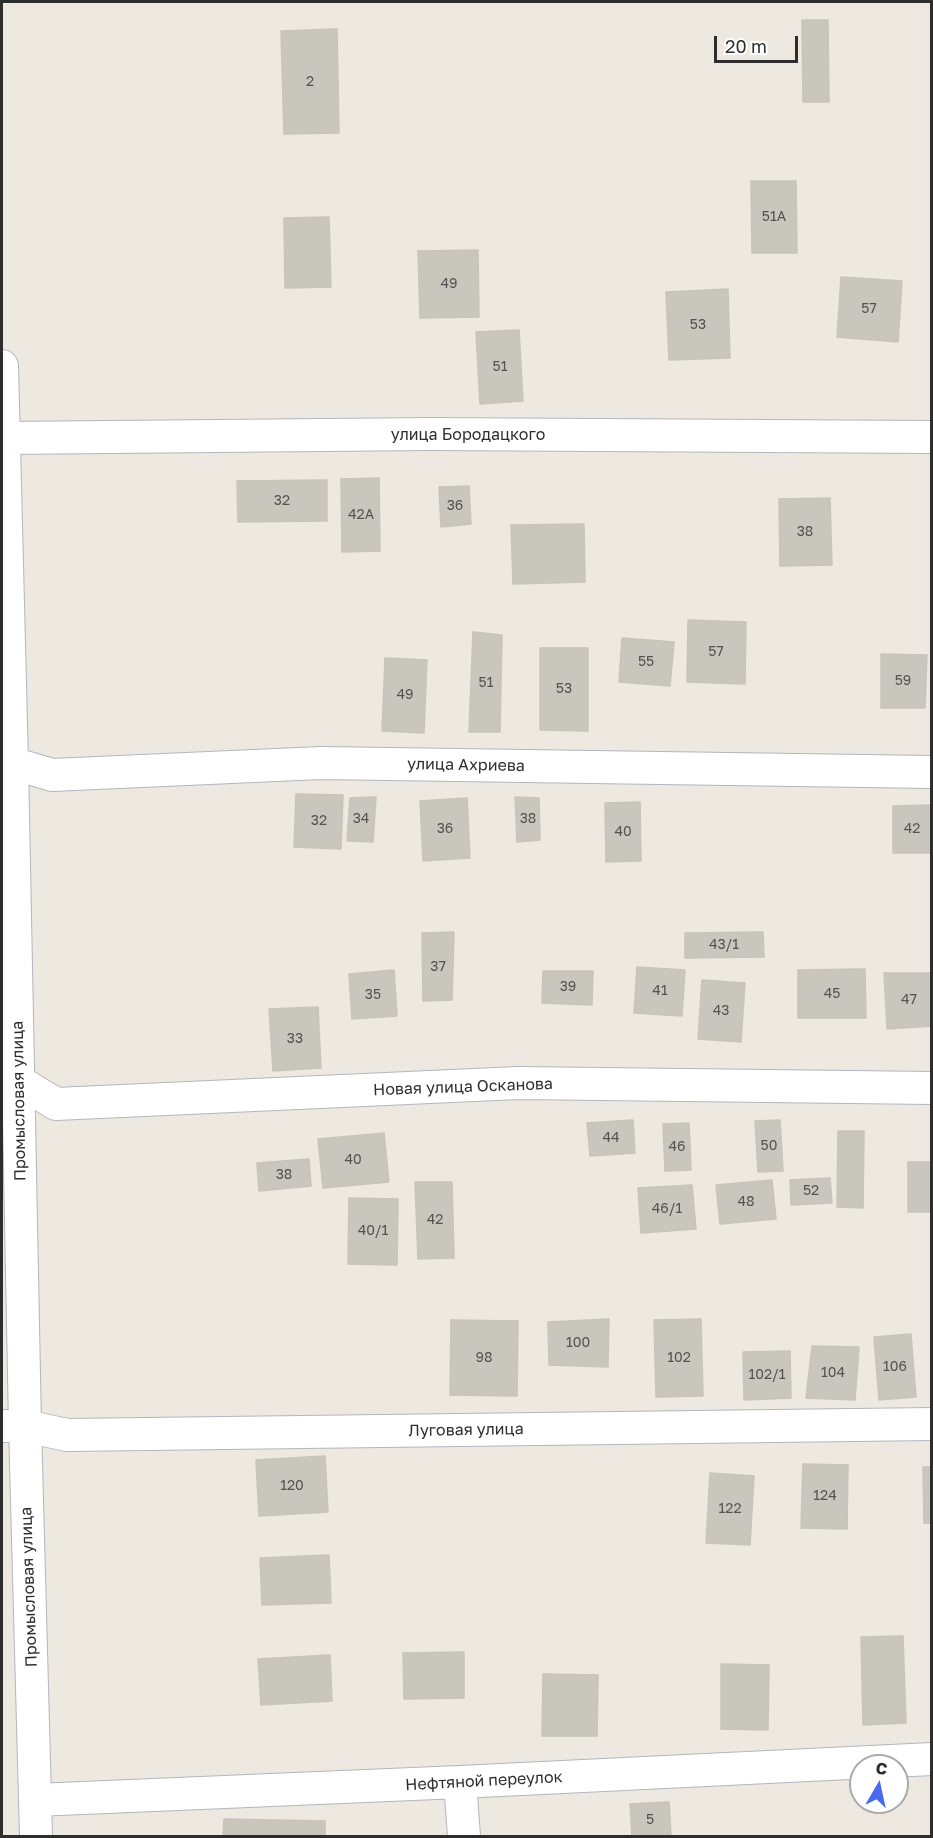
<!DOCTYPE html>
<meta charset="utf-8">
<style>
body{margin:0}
#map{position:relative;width:933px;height:1838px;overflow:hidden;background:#ede8e0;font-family:"Golos Text",sans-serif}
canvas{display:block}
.frame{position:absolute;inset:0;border:3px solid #2d2d2d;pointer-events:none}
.north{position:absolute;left:849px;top:1754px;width:60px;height:60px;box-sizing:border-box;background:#fff;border:2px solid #ababab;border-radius:50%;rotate:9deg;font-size:16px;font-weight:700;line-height:24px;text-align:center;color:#2d2d2d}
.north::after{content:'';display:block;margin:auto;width:21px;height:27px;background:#4969f1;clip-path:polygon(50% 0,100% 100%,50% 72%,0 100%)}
.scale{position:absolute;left:714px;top:36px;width:84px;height:27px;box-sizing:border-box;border:3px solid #2d2d2d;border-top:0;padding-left:8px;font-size:18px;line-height:21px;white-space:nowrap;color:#2d2d2d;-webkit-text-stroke:4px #fff;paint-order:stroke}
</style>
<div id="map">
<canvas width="933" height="1838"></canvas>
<div class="frame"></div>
<div class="north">С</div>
<div class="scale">20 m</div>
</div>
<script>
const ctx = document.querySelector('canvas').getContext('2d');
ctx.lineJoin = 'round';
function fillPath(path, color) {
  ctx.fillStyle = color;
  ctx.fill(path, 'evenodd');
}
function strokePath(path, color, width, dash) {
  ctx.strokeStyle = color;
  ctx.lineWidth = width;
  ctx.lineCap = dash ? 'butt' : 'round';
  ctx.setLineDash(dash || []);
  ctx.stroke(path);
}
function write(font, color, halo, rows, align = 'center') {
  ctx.font = font + ' "Golos Text",sans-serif';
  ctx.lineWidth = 5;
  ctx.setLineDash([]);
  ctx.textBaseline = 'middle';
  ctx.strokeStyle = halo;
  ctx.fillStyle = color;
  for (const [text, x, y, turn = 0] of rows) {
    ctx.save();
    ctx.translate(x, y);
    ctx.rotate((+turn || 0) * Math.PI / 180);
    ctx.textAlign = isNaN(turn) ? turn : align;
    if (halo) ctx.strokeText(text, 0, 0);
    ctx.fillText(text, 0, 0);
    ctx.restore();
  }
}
const building = new Path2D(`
 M802 20H828L829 102H803Z
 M337 29 339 133 284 134 281 31Z
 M751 181H796L797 253H752Z
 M329 217 331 287 285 288 284 218Z
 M478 250 479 317 420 318 418 251Z
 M841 277 902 281 898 342 837 337Z
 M728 289 730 358 669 360 666 292Z
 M519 330 523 401 480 404 476 332Z
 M379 478 380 551 342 552 341 479Z
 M327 480V521L238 522 237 481Z
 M469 486 471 524 441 527 439 487Z
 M830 498 832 565 780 566 779 499Z
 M584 524 585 582 513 584 511 525Z
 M688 620 746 622 745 684 687 682Z
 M473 632 502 635 500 732H469Z
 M622 638 674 642 670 686 619 682Z
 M540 648H588V731L540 730Z
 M881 654 927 655 925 708H881Z
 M385 658 427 660 424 733 382 731Z
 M296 794 343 795 341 849 294 847Z
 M376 797 373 842 347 841 350 798Z
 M515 797 539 798 540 840 517 842Z
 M467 798 470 858 423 861 420 801Z
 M640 802 641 861 606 862 605 803Z
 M932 805V853H893V806Z
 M454 932 452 1000 423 1001 422 933Z
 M763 932 764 957 685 958V933Z
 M637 967 685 970 682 1016 634 1013Z
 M865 969 866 1018H798V970Z
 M394 970 397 1016 352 1019 349 974Z
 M543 971H593L592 1005 542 1003Z
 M884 973H932V1026L887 1029Z
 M702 980 745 983 741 1042 698 1039Z
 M318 1007 321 1068 273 1071 269 1009Z
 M633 1120 635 1153 590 1156 587 1123Z
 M780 1120 783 1171 758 1172 755 1121Z
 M689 1123 691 1170 665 1171 663 1124Z
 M838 1131H864L863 1208 837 1207Z
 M384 1133 389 1182 323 1188 318 1139Z
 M309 1159 311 1186 259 1191 257 1163Z
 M908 1162H932V1212H908Z
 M830 1178 832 1203 791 1205 790 1180Z
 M772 1180 776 1219 720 1224 716 1185Z
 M415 1182H452L454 1258 418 1259Z
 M692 1185 696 1229 641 1233 638 1188Z
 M349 1198 398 1199 397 1265 348 1264Z
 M609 1319 608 1367 549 1365 548 1322Z
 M701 1319 703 1396 656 1397 654 1320Z
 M451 1320 518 1321 517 1396 450 1395Z
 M911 1334 916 1397 879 1400 874 1337Z
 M812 1346 859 1347 855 1400 806 1398Z
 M790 1351 791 1398 744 1400 743 1352Z
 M325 1456 328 1512 259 1516 256 1460Z
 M803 1464 848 1465 847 1529 801 1528Z
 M923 1467H932V1523H924Z
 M710 1473 754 1476 750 1545 706 1543Z
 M329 1555 331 1603 262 1605 260 1558Z
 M903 1636 906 1723 863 1725 861 1637Z
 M464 1652V1698L404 1699 403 1653Z
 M330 1655 332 1701 261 1705 258 1659Z
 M721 1664 769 1665 768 1730 721 1729Z
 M543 1674 598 1675 597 1736H542Z
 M669 1802 671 1836H632L630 1804Z
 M224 1819 325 1821V1836H223Z`);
const minor = new Path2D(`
 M2 366 12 763 25 1426 36 1836
 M4 438 430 434 932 437
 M2 763H12L52 775 321 763 932 772
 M2 1081H18L56 1104 518 1083 932 1088
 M2 1426H25L67 1435 932 1424
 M460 1782 464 1836
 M36 1800 460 1782 932 1759`);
const numberNames = [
 ["2",310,82],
 ["51А",774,217],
 ["49",449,284],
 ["57",869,309],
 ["53",698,325],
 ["51",500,367],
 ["32",282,501],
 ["36",455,506],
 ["42А",361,515],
 ["38",805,532],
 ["57",716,652],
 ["55",646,662],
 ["59",903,681],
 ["51",486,683],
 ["53",564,689],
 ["49",405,695],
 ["34",361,819],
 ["38",528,819],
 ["32",319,821],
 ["36",445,829],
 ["42",912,829],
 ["40",623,832],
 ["43/1",724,945],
 ["37",438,967],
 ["39",568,987],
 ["41",660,991],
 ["45",832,994],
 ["35",373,995],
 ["47",909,1000],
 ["43",721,1011],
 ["33",295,1039],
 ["44",611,1138],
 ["50",769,1146],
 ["46",677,1147],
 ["40",353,1160],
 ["38",284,1175],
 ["52",811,1191],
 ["48",746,1202],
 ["46/1",667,1209],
 ["42",435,1220],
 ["40/1",373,1231],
 ["100",578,1343],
 ["98",484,1358],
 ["102",679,1358],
 ["106",895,1367],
 ["104",833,1373],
 ["102/1",767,1375],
 ["120",292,1486],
 ["124",825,1496],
 ["122",730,1509],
 ["5",650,1820]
];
const streetNames = [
 ["улица Бородацкого",468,435],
 ["улица Ахриева",466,765,1],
 ["Новая улица Осканова",463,1087,-2],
 ["Промысловая улица",19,1101,-91],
 ["Луговая улица",466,1430,-1],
 ["Промысловая улица",29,1587,-92],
 ["Нефтяной переулок",484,1781,-3]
];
fillPath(building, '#c9c6be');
strokePath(building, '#c9c4ba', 1.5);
strokePath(minor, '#b3b6bf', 34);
strokePath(minor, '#fff', 32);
write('14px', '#545351', null, numberNames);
write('16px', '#2d2d2d', '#fff', streetNames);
</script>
